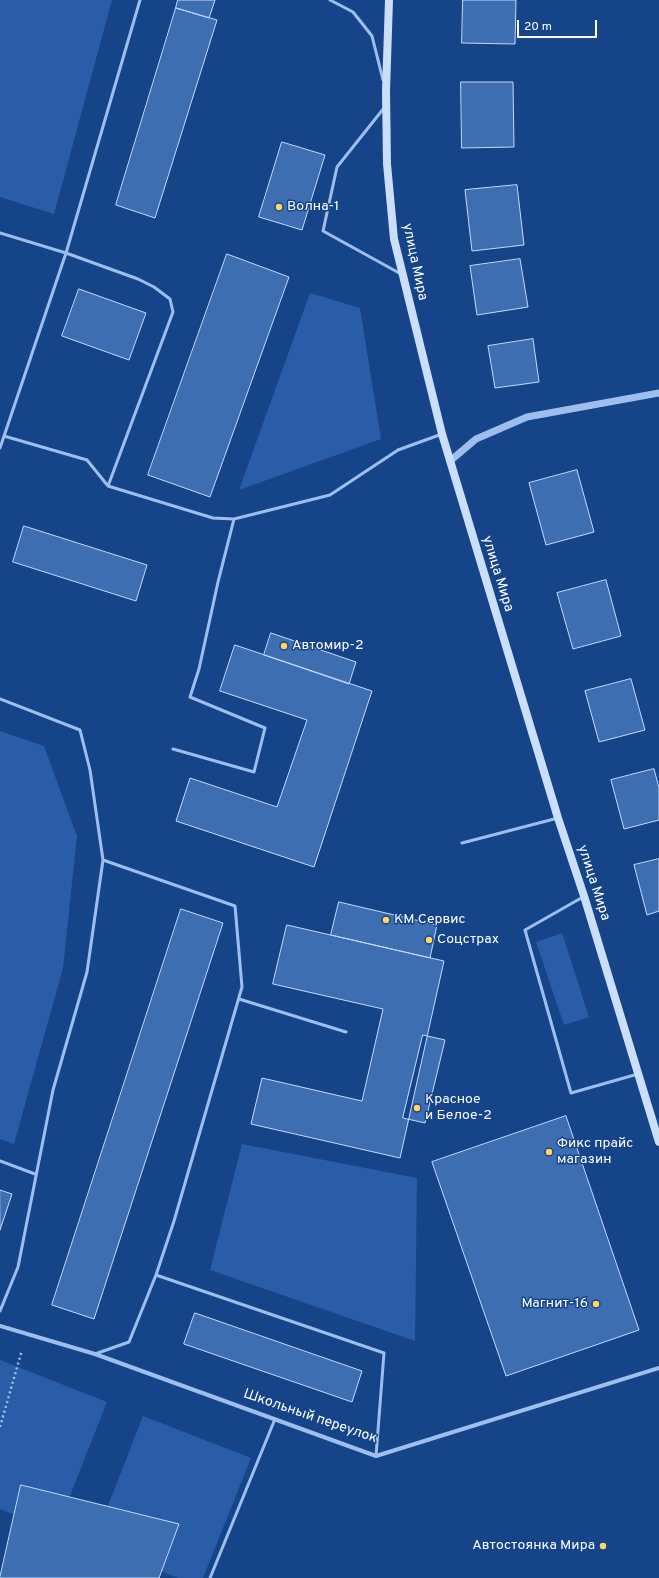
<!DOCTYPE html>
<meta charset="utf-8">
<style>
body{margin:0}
#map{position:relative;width:659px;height:1578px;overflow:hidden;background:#164489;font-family:Overpass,sans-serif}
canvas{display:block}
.scale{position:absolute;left:517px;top:20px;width:80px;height:18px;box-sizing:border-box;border:2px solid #fff;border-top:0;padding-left:5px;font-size:12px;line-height:14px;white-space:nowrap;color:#fff;-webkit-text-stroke:3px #164489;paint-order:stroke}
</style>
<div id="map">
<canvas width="659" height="1578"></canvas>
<div class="scale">20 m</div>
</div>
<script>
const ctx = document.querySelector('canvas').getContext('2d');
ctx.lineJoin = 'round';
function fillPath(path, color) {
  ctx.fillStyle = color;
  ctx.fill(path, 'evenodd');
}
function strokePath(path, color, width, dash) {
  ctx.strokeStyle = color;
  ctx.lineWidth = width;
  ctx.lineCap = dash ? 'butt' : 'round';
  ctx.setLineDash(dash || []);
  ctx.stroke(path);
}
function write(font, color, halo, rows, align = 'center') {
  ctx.font = font + ' Overpass,sans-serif';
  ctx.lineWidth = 3;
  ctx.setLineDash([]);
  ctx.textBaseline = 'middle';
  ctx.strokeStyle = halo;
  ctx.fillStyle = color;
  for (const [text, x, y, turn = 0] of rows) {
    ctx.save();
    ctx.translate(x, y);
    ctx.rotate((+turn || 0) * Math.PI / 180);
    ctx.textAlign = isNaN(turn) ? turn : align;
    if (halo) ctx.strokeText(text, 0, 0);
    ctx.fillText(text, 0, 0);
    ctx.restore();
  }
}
const green = new Path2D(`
 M0 0H112L54 214 0 197Z
 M310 293 360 308 381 439 239 490Z
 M0 731 44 746 77 836 63 968 14 1144 0 1139Z
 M562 933 589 1017 564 1025 536 942Z
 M242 1144 417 1178 415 1341 210 1270Z
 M0 1360 107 1402 56 1531 0 1509Z
 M143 1416 251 1458 203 1578H178L93 1544Z`);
const building = new Path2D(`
 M178 0H215L209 18 176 8Z
 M463 0H516L515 44 462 43Z
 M176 8 217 20 155 218 116 205Z
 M461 82H513L514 147 462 148Z
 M282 142 325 155 302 230 259 217Z
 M517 185 524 245 472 251 465 190Z
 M227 254 289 277 210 497 148 475Z
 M520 259 528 307 477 315 470 266Z
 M79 289 146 313 129 360 62 336Z
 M533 339 539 382 495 388 488 346Z
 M577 470 594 532 546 545 529 483Z
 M24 526 147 565 136 601 13 562Z
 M606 580 621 636 573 649 557 593Z
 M271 633 356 662 349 684 264 655Z
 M235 645 372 691 314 867 176 821 190 778 277 807 307 720 220 691Z
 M631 679 645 730 599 742 585 691Z
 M654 769 659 788V820L624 829 611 780Z
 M659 859V911L647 915 634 865Z
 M339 902 437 925 430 958 331 935Z
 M181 909 223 923 94 1319 52 1305Z
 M287 925 444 961 400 1158 251 1124 262 1078 362 1101 383 1009 273 984Z
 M423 1035 445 1040 425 1123 403 1118Z
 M566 1116 639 1330 506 1376 432 1162Z
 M0 1190 12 1194 0 1230Z
 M195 1313 362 1371 352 1402 184 1344Z
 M21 1485 179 1524 159 1578H0Z`);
const path = new Path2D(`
 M0 1427 22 1350`);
const service = new Path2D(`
 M330 0 353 12 372 36 383 80
 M384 108 337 167 323 231 401 274
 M0 233 66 253 138 279 154 287 170 299 173 312 108 486
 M4 436 87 460 108 486 213 518 234 519 330 495 398 450 442 434
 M0 448 66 253 140 0
 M0 699 80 730 90 770 103 860 87 972 53 1090 18 1267 0 1311
 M173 749 254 772 265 728 190 697 199 669 218 582 234 519
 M462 843 558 818
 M583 897 525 930 571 1093 638 1074
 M239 999 346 1032
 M0 1161 35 1174
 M156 1275 384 1353 376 1456
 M95 1354 129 1342 156 1275 174 1221 242 987 235 906 103 860
 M210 1578 275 1419`);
const minor = new Path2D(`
 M0 1326 95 1354 376 1456 659 1368`);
const tertiary = new Path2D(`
 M450 461 476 439 527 417 659 393`);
const secondary = new Path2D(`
 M389 0 386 91 387 164 394 239 442 434 558 818 584 896 659 1142`);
const markers = [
 [279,207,4,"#ffd75c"],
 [284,646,4,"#ffd75c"],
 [386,920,4,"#ffd75c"],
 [429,940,4,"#ffd75c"],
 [417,1108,4,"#ffd75c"],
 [549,1152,4,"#ffd75c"],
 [596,1304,4,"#ffd75c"],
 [603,1546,4,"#ffd75c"]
];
const poiNames = [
 ["Волна-1",287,207],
 ["Автомир-2",292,646],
 ["КМ Сервис",394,920],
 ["Соцстрах",437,940],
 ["Красное",425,1100],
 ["и Белое-2",425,1116],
 ["Фикс прайс",557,1144],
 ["магазин",557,1160],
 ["Магнит-16",588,1304,"right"],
 ["Автостоянка Мира",595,1546,"right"]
];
const streetNames = [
 ["улица Мира",414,262,78],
 ["улица Мира",497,574,73],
 ["улица Мира",593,883,72],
 ["Школьный переулок",310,1417,19]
];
fillPath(green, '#295da8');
fillPath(building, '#3e6eb2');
strokePath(building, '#c4dafb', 1);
strokePath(path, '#9ebfee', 2.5, [2, 3]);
strokePath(service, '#9ebfee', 3);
strokePath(minor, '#9ebfee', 4);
strokePath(tertiary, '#9ebfee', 7);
strokePath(secondary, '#cbdefa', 8);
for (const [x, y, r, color] of markers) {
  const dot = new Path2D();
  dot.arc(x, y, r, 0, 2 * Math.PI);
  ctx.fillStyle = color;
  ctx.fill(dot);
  strokePath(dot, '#164489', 1.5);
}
write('14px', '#fff', '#164489', poiNames, 'left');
write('14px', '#fff', '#164489', streetNames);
</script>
